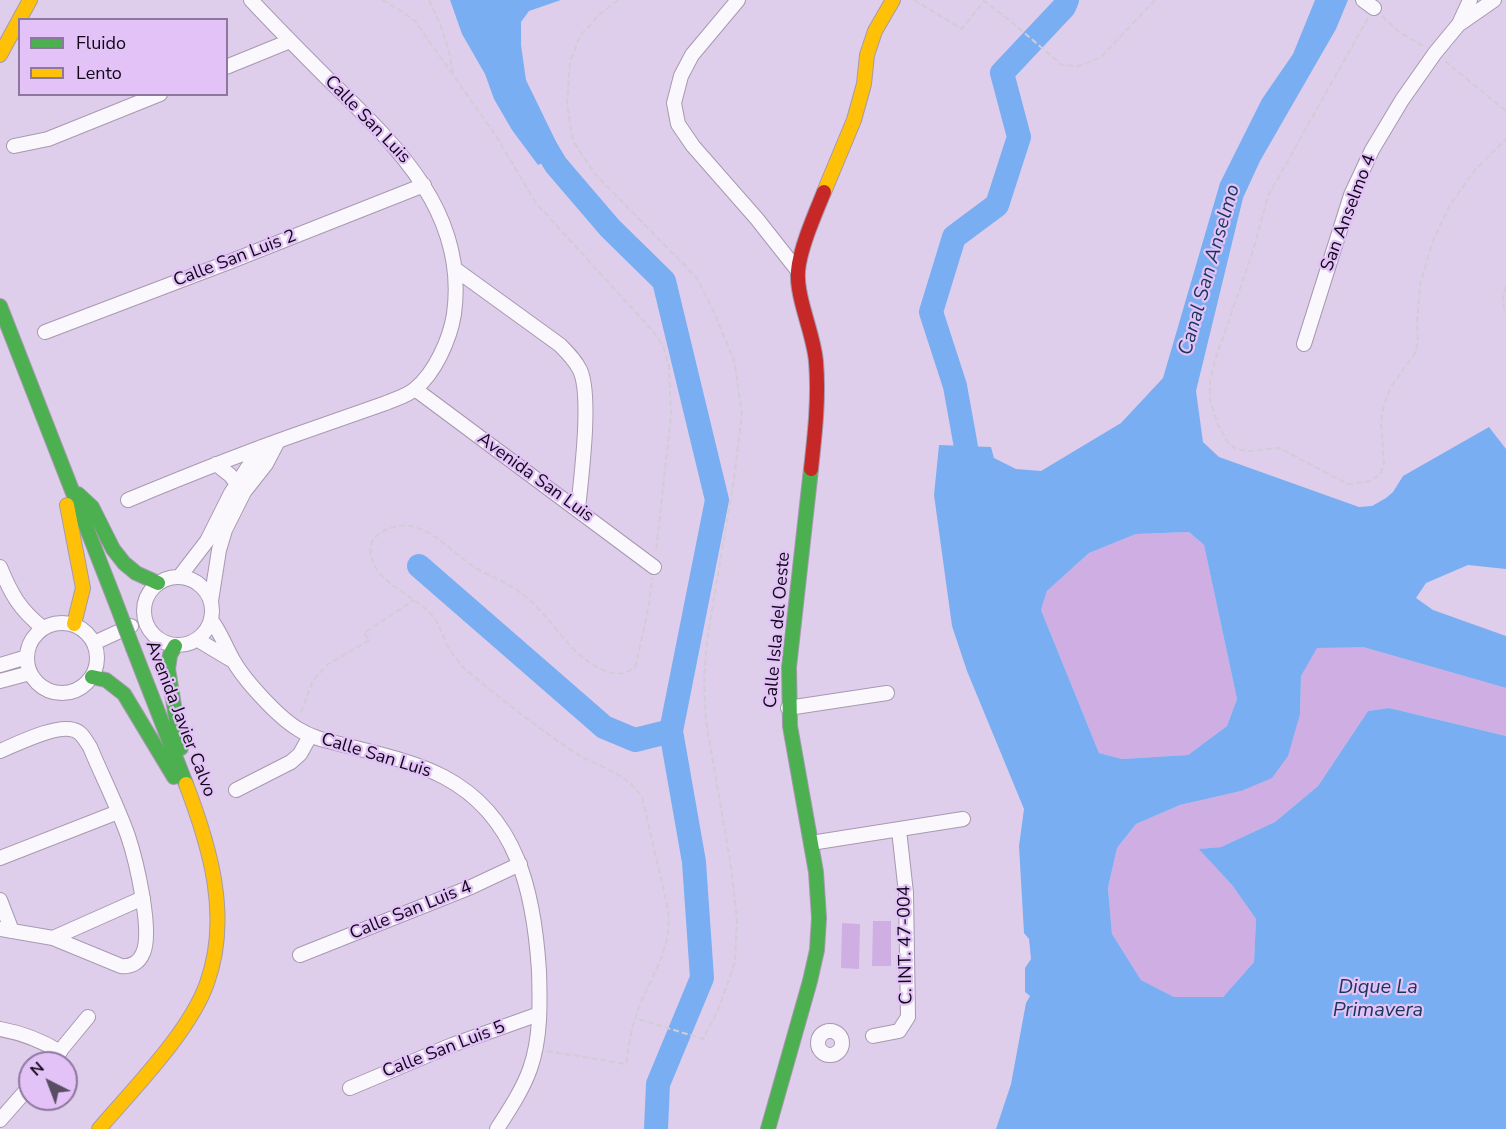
<!DOCTYPE html>
<style>
body{margin:0}
#map{position:relative;width:1506px;height:1129px;overflow:hidden;background:#dfceeb;font-family:"Nunito Sans",sans-serif}
canvas{display:block}
.legend{position:absolute;left:18px;top:18px;width:210px;height:78px;box-sizing:border-box;background:#e2c2f7;border:2px solid #8e779e;margin:0;padding:8px 10px;list-style:none;font-size:18px;color:#110718}
.legend li{display:flex;align-items:center;gap:12px;height:30px}
.legend b{width:30px;border:2px solid #8e779e}
.north{position:absolute;left:18px;top:1051px;width:60px;height:60px;box-sizing:border-box;background:#e2c2f7;border:2px solid #8e779e;border-radius:50%;rotate:318deg;font-size:16px;font-weight:700;line-height:24px;text-align:center;color:#110718}
.north::after{content:'';display:block;margin:auto;width:21px;height:27px;background:#594d62;clip-path:polygon(50% 0,100% 100%,50% 72%,0 100%)}
</style>
<div id="map">
<canvas width="1506" height="1129"></canvas>
<ul class="legend">
<li><b style="height:8px;background:#4caf50"></b>Fluido</li>
<li><b style="height:8px;background:#ffc107"></b>Lento</li>
</ul>
<div class="north">N</div>
</div>
<script>
const ctx = document.querySelector('canvas').getContext('2d');
ctx.lineJoin = 'round';
function fillPath(path, color) {
  ctx.fillStyle = color;
  ctx.fill(path, 'evenodd');
}
function strokePath(path, color, width, dash) {
  ctx.strokeStyle = color;
  ctx.lineWidth = width;
  ctx.lineCap = dash ? 'butt' : 'round';
  ctx.setLineDash(dash || []);
  ctx.stroke(path);
}
function write(font, color, halo, rows, align = 'center') {
  ctx.font = font + ' "Nunito Sans",sans-serif';
  ctx.lineWidth = 4.5;
  ctx.setLineDash([]);
  ctx.textBaseline = 'middle';
  ctx.strokeStyle = halo;
  ctx.fillStyle = color;
  for (const [text, x, y, turn = 0] of rows) {
    ctx.save();
    ctx.translate(x, y);
    ctx.rotate((+turn || 0) * Math.PI / 180);
    ctx.textAlign = isNaN(turn) ? turn : align;
    if (halo) ctx.strokeText(text, 0, 0);
    ctx.fillText(text, 0, 0);
    ctx.restore();
  }
}
const green = new Path2D(`
 M1189 532 1204 545 1237 699 1227 726 1188 755 1122 759 1099 753 1041 610 1047 591 1089 553 1136 534Z
 M1316 647H1363L1506 688V736L1389 708 1368 711 1318 786 1275 822 1221 847 1200 849 1232 885 1256 919 1254 962 1223 997H1174L1141 980 1112 934 1108 888 1117 848 1136 824 1180 805 1241 791 1300 714 1301 676Z
 M873 921H891V966H872Z
 M842 923 860 924 859 969 841 968Z`);
const water = new Path2D(`
 M450 0H561L529 11 521 22V45L526 80 562 154 538 165 512 130 494 99 485 74 462 34Z
 M1315 0H1348L1336 29 1260 161 1243 198 1196 391 1203 442 1219 457 1359 507 1372 506 1386 498 1393 492 1403 476 1489 427 1506 449V569L1468 565 1426 583 1416 598 1433 610 1506 636V688L1363 647 1317 648 1301 676 1300 714 1288 756 1272 778 1241 791 1180 805 1136 824 1117 848 1108 888 1112 934 1141 980 1174 997H1223L1254 962 1256 919 1232 885 1199 849 1221 847 1275 822 1318 786 1368 711 1389 708 1506 736V1129H996L1011 1084 1026 1003 1030 996 1025 992V968L1031 959 1029 939 1024 933 1019 846 1024 809 967 671 952 626 934 495 939 445 991 447 994 458 1016 469 1041 471 1121 423 1163 378 1220 183 1262 99 1293 54ZM1189 532 1204 545 1237 699 1227 726 1188 755 1122 759 1099 753 1041 610 1047 591 1089 553 1136 534Z`);
const river = new Path2D(`
 M966 447 955 386 931 312 954 237 997 205 1019 137 1002 73 1064 7 1067 0
 M419 566 604 727 635 740 671 731 717 500 664 281 610 228 556 165 536 132
 M656 1129 658 1084 702 978 694 862 671 731`);
const path = new Path2D(`
 M382 0 403 12 415 21 496 136 536 203 651 329 663 346 669 367 671 415 656 552
 M429 0C441 24 449 46 453 74
 M618 0 600 14 580 36 570 62 567 105 573 141 595 174 696 277 713 310 734 360 742 414 734 479 707 640 704 682 706 721 730 860 737 918 735 962 718 1010 703 1039 635 1018
 M914 0 962 29 984 1 1008 19 1062 65 1079 66 1101 57 1155 0
 M1382 16 1399 32 1423 46
 M1368 18 1268 196 1253 251 1215 360 1210 382V400L1218 425 1227 441 1236 449 1250 451 1279 448 1348 484 1371 481 1381 473 1384 464 1381 422 1384 404 1391 387 1415 353 1418 342 1417 324 1420 284 1433 241 1450 205 1474 171 1506 139
 M1445 61 1506 111
 M1506 286 1503 298 1504 311H1506
 M301 713 313 680 328 664 370 640 364 633 414 600
 M547 1051 626 1064C629 1049 630 1033 635 1019 647 979 673 954 668 909L642 797C624 770 598 768 574 752 535 726 498 697 463 667 457 660 452 653 447 645 442 633 439 623 430 613 415 597 380 583 373 562 369 552 369 540 379 534 417 507 448 551 477 569 492 577 508 583 521 593 549 613 562 645 592 664 607 673 623 680 636 665L649 605 652 578`);
const street = new Path2D(`
 M738 0 692 55 681 76 674 103 678 124 693 146 757 219 798 271
 M1363 0 1374 8
 M1461 23 1494 0
 M226 67 290 41
 M14 146 48 139 160 94
 M455 269 560 345C568 353 575 360 580 370 592 396 581 478 578 509
 M45 332 229 262 424 185
 M1304 344 1351 195 1372 150 1402 100 1435 53 1459 24 1470 0
 M415 389 654 567
 M216 464 230 475 242 490
 M128 500C188 475 248 451 309 430 335 421 361 412 386 403 395 399 407 396 415 389 435 373 450 339 454 314 468 213 396 145 330 81 303 54 277 28 251 0
 M0 567C11 594 20 610 43 628
 M180 576 207 541 231 493 261 447
 M144 611a34 34 0 1 1 68 0a34 34 0 1 1-68 0Z
 M211 601 219 550 225 530 244 492 266 464 278 441
 M211 620C221 633 225 646 233 660 244 680 278 717 298 729 312 738 328 741 344 745 378 754 413 761 444 777 518 816 534 893 539 971 540 1003 541 1038 530 1069 522 1091 509 1110 497 1129
 M27 658a35 35 0 1 1 70 0a35 35 0 1 1-70 0Z
 M198 640 233 661
 M94 643 131 626
 M0 665 27 657
 M0 681 30 673
 M788 708 887 693
 M0 751C17 744 56 724 74 730 82 732 85 740 90 747 102 776 117 805 128 836 136 860 153 931 143 953 139 963 131 967 121 966L53 938 0 929
 M236 790 291 762 300 754 310 736
 M811 843 963 819
 M0 858 118 812
 M0 900 12 931
 M53 938 143 898
 M300 955 471 887 520 864
 M0 1029C22 1033 41 1040 60 1052
 M818 1043a12 12 0 1 1 24 0a12 12 0 1 1-24 0Z
 M873 1036 899 1031 908 1017 906 893 899 830
 M50 1063 88 1017
 M350 1088 452 1045 539 1014
 M0 1120 30 1086`);
const fast = new Path2D(`
 M0 306 114 598
 M78 494 92 507 113 549 124 563 136 573 158 583
 M175 646 170 655 168 669 181 748
 M133 648 186 784
 M92 677 106 680 124 694 174 777
 M768 1129 810 981 817 950 819 918 816 872 790 726 789 667 811 469`);
const slow = new Path2D(`
 M0 55 30 0
 M824 192 854 120 864 84 867 55 875 31 893 0
 M67 505 83 588 74 624
 M99 1129C133 1089 190 1032 207 983 231 917 210 847 186 784`);
const jam = new Path2D(`
 M811 469C815 433 819 398 816 362 814 334 796 298 798 271 800 248 815 214 824 192`);
const fastBridge = new Path2D(`
 M114 598 133 648`);
const streetNames = [
 ["Calle San Luis",367,120,46],
 ["San Anselmo 4",1349,213,-69],
 ["Calle San Luis 2",235,259,-21],
 ["Avenida San Luis",535,478,36],
 ["Calle Isla del Oeste",778,630,-85],
 ["Avenida Javier Calvo",180,719,69],
 ["Calle San Luis",376,756,17],
 ["Calle San Luis 4",411,911,-22],
 ["C. INT. 47-004",906,945,-91],
 ["Calle San Luis 5",444,1050,-21]
];
const waterNames = [
 ["Canal San Anselmo",1210,270,-74],
 ["Dique La",1378,988],
 ["Primavera",1378,1011]
];
fillPath(green, '#ceaee3');
fillPath(water, '#7aaef2');
strokePath(river, '#7aaef2', 24);
strokePath(street, '#a699b0', 16);
strokePath(fast, '#a699b0', 16);
strokePath(slow, '#a699b0', 16);
strokePath(jam, '#a699b0', 16);
strokePath(path, '#d1ccd6', 2, [6, 3]);
strokePath(street, '#faf8fc', 14);
strokePath(fast, '#4caf50', 14);
strokePath(slow, '#ffc107', 14);
strokePath(jam, '#c62828', 14);
strokePath(fastBridge, '#a699b0', 16, []);
strokePath(fastBridge, '#4caf50', 14);
write('18px', '#110718', '#e2c2f7', streetNames);
write('italic 20px', '#163759', '#e2c2f7', waterNames);
</script>
